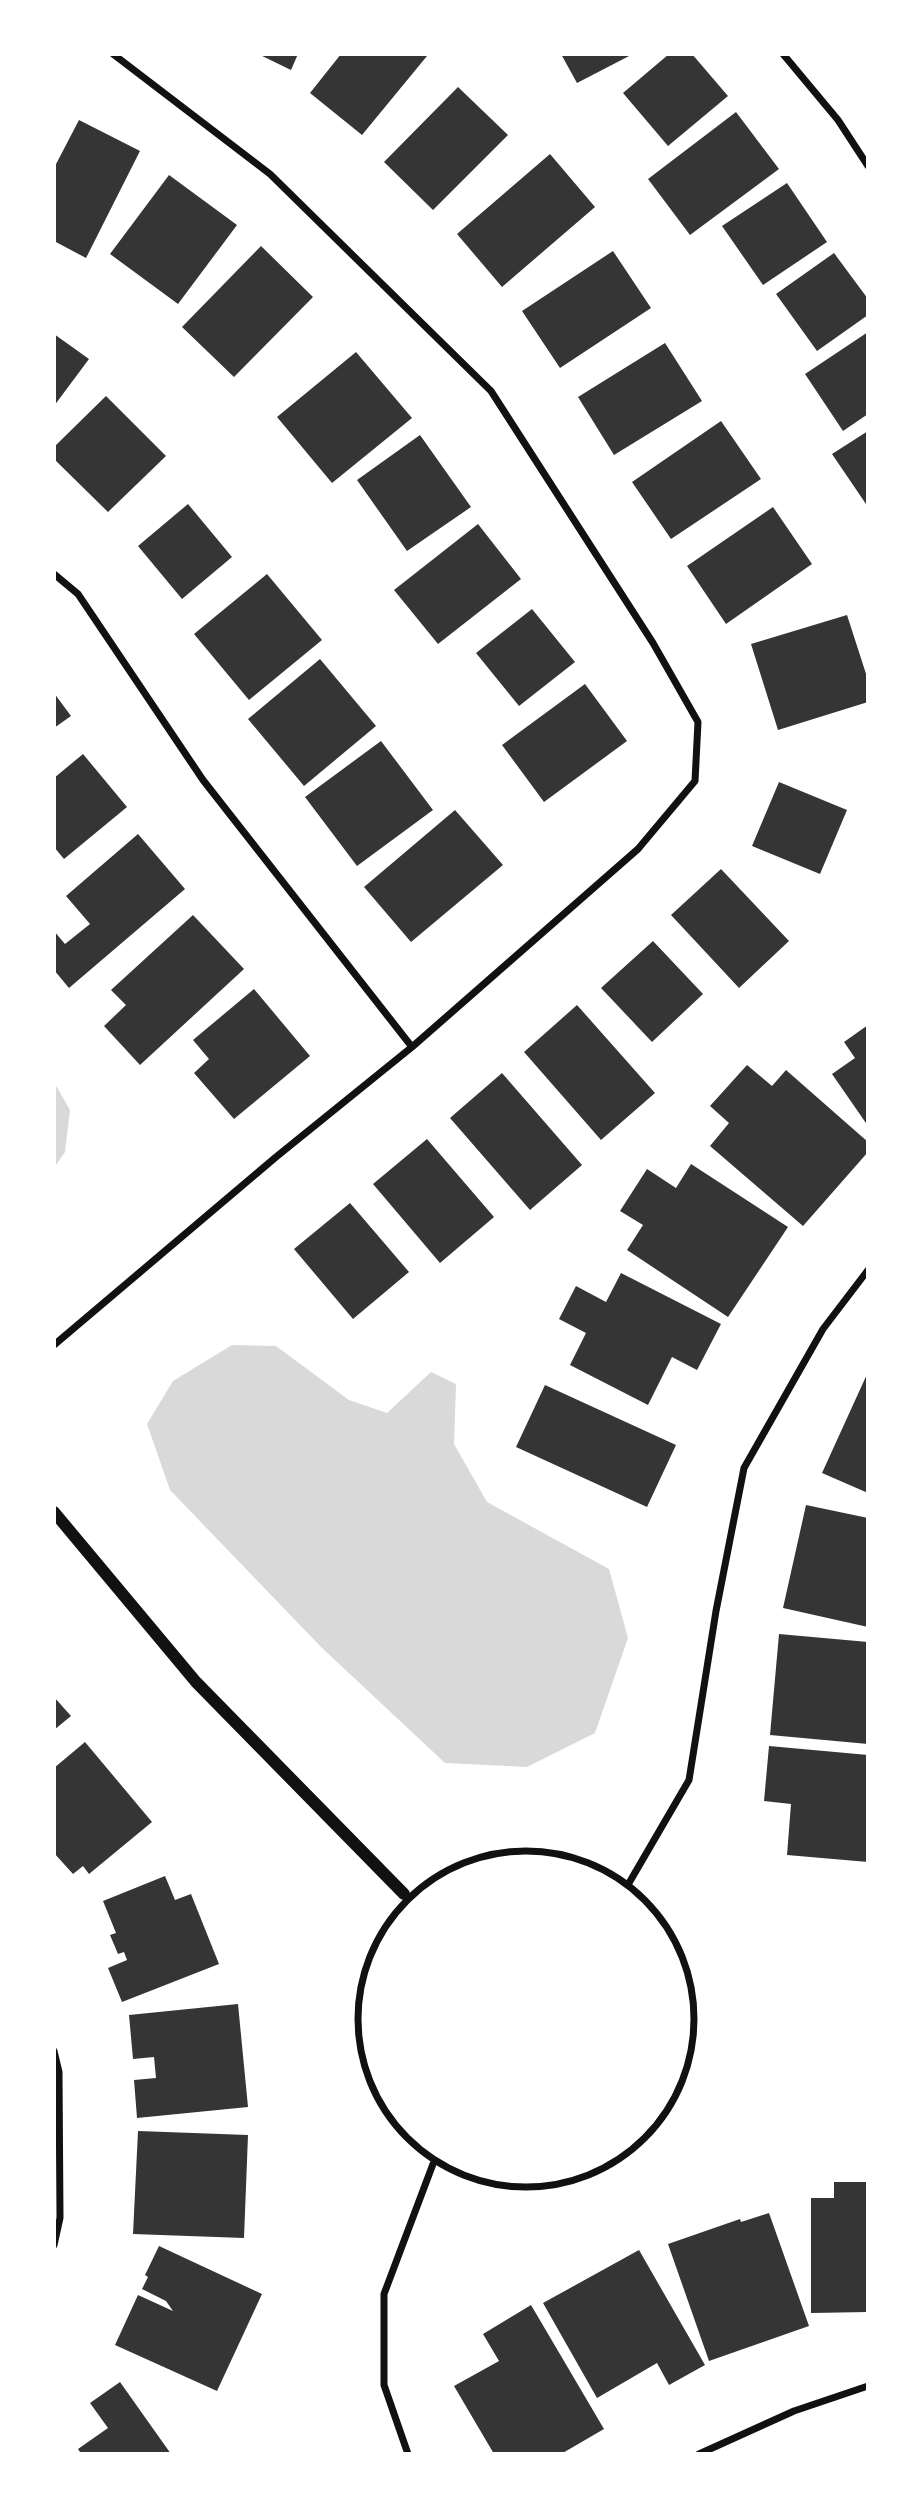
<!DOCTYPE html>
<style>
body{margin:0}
#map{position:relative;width:922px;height:2508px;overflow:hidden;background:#fff;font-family:Overpass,sans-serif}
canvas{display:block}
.frame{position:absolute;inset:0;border:56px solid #fff;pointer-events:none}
</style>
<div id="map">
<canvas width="922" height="2508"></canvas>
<div class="frame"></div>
</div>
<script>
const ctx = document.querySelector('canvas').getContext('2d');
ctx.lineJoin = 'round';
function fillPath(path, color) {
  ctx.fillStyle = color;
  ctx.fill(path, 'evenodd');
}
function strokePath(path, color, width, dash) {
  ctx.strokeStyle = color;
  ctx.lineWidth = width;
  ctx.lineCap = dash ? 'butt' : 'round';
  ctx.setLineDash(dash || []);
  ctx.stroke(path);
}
const water = new Path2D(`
 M54 1082 70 1110 65 1152 54 1168Z
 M232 1345 276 1346 349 1400 387 1413 431 1372 456 1384 454 1444 487 1502 609 1569 628 1638 595 1733 527 1767 445 1763 321 1647 170 1490 147 1424 173 1381Z`);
const building = new Path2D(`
 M258 54H298L291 70Z
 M341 54H424L427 56 362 135 310 93Z
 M561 54H633L577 83Z
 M669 54H692L728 96 668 146 623 93Z
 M458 87 508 135 433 210 384 162Z
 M736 112 779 169 690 235 648 179Z
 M79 120 140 151 86 258 54 241V168Z
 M550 154 595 207 502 287 457 234Z
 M169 175 237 225 178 304 110 254Z
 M787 183 827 242 763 285 722 226Z
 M261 246 313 297 234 377 182 327Z
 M613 251 651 308 560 368 522 311Z
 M834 253 868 299V315L817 351 776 294Z
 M868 332V414L843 431 805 374Z
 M54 334 89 359 54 406Z
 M665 343 702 401 614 455 578 397Z
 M356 352 412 418 332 483 277 417Z
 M106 396 166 456 108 512 54 459V447Z
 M721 421 761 479 671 539 632 482Z
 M868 431V507L832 454Z
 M420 435 471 507 407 551 357 480Z
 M188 504 232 557 182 599 138 546Z
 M773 507 812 564 726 624 687 566Z
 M478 524 521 579 438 644 394 590Z
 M267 574 322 640 249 700 194 634Z
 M532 609 575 662 519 706 476 653Z
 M847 615 868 680V702L778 730 751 644Z
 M320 659 376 726 304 786 248 719Z
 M585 684 627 741 544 802 502 745Z
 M54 693 71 716 54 728Z
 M381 741 433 810 357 866 305 797Z
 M83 754 127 807 64 859 54 847V778Z
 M779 782 847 810 820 874 752 846Z
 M455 810 503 865 411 942 364 887Z
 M138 834 185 889 69 988 54 970V931L65 944 90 924 66 896Z
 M721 869 789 941 739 988 671 915Z
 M193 915 244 969 140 1065 104 1026 126 1005 111 990Z
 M653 941 703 994 652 1042 601 988Z
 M254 989 310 1056 234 1119 194 1073 209 1059 193 1040Z
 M577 1005 655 1093 601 1140 524 1052Z
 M868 1025V1126L832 1074 855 1058 844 1042Z
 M747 1065 772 1086 786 1070 868 1142V1152L803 1226 710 1146 729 1123 710 1106Z
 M502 1073 582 1165 530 1210 450 1118Z
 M427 1139 494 1217 440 1263 373 1184Z
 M691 1164 788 1227 728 1317 627 1250 643 1225 620 1211 647 1169 676 1188Z
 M350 1203 409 1272 353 1319 294 1249Z
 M621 1273 721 1324 697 1370 672 1357 648 1405 570 1365 586 1333 559 1319 576 1286 606 1302Z
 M868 1372V1493L822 1473Z
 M545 1385 676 1445 647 1507 516 1447Z
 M806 1505 868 1518V1627L783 1608Z
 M779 1634 868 1642V1744L770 1735Z
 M54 1697 71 1716 54 1730Z
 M85 1742 152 1822 89 1874 83 1866 73 1874 54 1853 56 1848 54 1846V1768Z
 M769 1746 868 1755V1862L787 1855 791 1804 764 1801Z
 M165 1876 175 1900 191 1894 219 1964 122 2002 108 1968 127 1960 124 1952 118 1954 110 1935 116 1933 103 1901Z
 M238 2004 248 2107 137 2118 134 2080 156 2078 154 2057 133 2059 129 2015Z
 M138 2131 248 2135 244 2238 133 2234Z
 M834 2182H868V2312L811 2313V2198H834Z
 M769 2213 809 2326 709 2361 668 2244 740 2219 741 2222Z
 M159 2246 262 2294 217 2391 115 2345 138 2295 173 2311 166 2301 142 2289 148 2277 145 2275Z
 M639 2250 705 2365 669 2385 657 2363 597 2398 543 2303Z
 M531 2305 604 2429 561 2454H494L454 2386 499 2361 483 2334Z
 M120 2382 171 2454H78L80 2452 78 2449 108 2428 90 2403Z`);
const minor = new Path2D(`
 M783 54 838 120 868 166
 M54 574 78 594 203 780 412 1047
 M54 1345 276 1157 412 1047 638 849 695 781 698 722 653 643 491 391 270 174 113 54
 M358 2019a168 168 0 1 1 336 0a168 168 0 1 1-336 0Z
 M629 1883 689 1780 716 1611 744 1468 823 1329 868 1270
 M54 2051 59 2072 60 2218 54 2245
 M408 2454 384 2385V2294L433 2164
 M699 2454 794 2411 868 2386`);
const tertiary = new Path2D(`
 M54 1512 196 1682 404 1894`);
fillPath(water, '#d9d9d9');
fillPath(building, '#353535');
strokePath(minor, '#111', 7);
strokePath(tertiary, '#111', 12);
</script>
